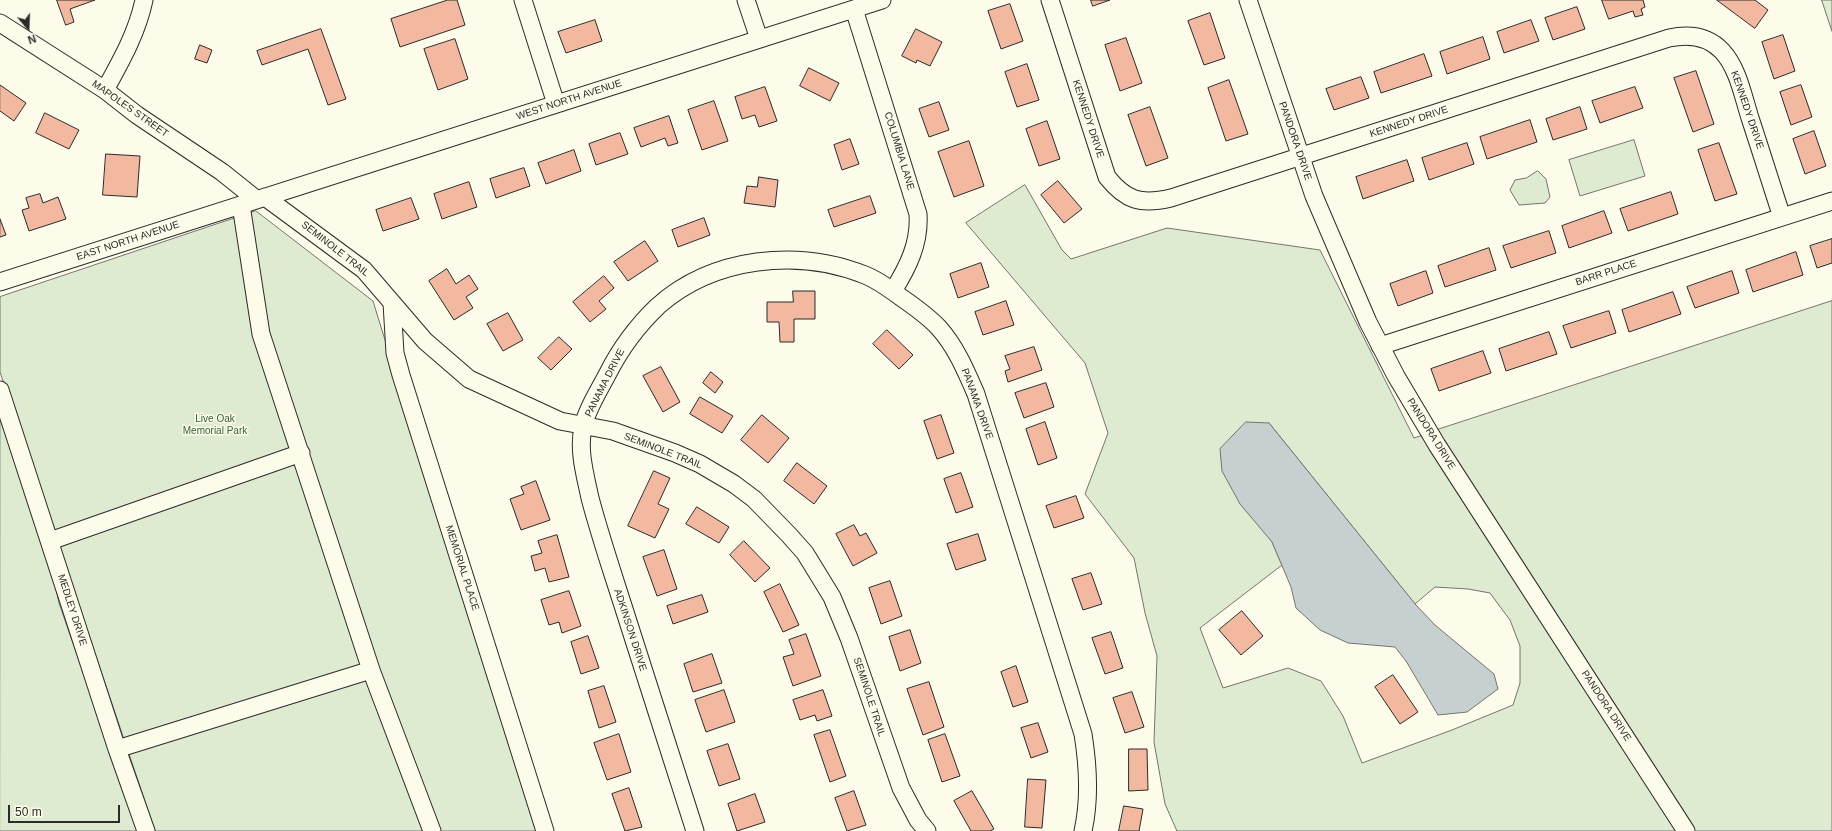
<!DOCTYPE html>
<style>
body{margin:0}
#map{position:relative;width:1832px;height:831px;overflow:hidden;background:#fdfbea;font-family:Arial,sans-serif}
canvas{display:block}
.north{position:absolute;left:8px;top:8px;width:40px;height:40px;-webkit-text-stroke:3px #fdfbea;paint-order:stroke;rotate:161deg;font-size:11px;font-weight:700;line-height:16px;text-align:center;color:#2b2b2b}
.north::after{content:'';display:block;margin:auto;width:14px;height:18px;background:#2b2b2b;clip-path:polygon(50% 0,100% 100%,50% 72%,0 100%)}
.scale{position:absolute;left:8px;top:805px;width:112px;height:18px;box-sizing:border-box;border:2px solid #2b2b2b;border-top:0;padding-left:5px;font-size:12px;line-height:14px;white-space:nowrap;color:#2b2b2b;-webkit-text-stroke:3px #fdfbea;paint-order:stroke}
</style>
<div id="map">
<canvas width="1832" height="831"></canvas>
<div class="north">N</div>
<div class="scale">50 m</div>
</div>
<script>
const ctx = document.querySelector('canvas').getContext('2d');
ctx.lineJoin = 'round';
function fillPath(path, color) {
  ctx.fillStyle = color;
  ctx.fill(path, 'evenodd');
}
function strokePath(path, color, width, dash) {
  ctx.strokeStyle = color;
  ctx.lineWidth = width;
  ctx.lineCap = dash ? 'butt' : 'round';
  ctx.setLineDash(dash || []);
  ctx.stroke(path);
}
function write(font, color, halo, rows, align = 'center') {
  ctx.font = font + ' Arial,sans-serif';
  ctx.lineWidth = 3;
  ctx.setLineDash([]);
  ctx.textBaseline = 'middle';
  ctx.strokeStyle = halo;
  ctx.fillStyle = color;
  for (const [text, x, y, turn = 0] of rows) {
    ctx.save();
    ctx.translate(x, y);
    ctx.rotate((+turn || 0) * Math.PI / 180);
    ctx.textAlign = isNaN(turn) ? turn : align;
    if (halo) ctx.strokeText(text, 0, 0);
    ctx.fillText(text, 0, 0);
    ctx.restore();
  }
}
const green = new Path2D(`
 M1822 0H1832V31Z
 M1634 140 1645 176 1580 196 1569 160Z
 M1538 171 1546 179 1550 197 1545 203 1519 205 1510 190 1515 180 1526 178Z
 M1025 185 1062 250 1071 259 1167 228 1320 250 1414 438 1423 435 1677 831H1177L1165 804 1154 742 1157 656 1145 613 1134 558 1085 494 1108 433 1085 363 966 223ZM1269 423 1415 604 1435 587 1468 589 1490 593 1510 620 1520 646V683L1513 705 1452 730 1362 763 1343 716 1321 681 1288 668 1223 688 1200 628 1282 565 1272 542Z
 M256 211 373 301 536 831H155L0 372V297Z
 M1832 301V831H1695L1437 430Z
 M0 414 52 571 59 603 138 831H0Z`);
const water = new Path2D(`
 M1246 422 1269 423 1416 605 1435 625 1494 674 1498 689 1467 712 1438 715 1406 661 1395 647 1348 643 1320 630 1296 608 1291 587 1272 542 1240 504 1222 471 1220 449Z`);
const building = new Path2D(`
 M57 0H95L70 9 74 22 66 25Z
 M448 0H457L465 25 400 47 391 19Z
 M1091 0H1110L1093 6Z
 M1602 0H1643L1645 7 1641 9 1643 15 1635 17 1633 11 1609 19Z
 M1717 0H1755L1768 10 1755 28Z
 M1010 4 1023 41 1001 49 988 11Z
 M1577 7 1585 29 1553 40 1545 18Z
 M1210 13 1225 58 1204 65 1188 21Z
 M595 20 602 41 566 53 558 32Z
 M1531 20 1539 41 1504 53 1497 32Z
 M321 29 346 99 328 105 308 49 262 65 257 51Z
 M916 29 942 42 930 66 917 60 916 63 902 56Z
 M1783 35 1795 71 1774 79 1762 42Z
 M1483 37 1490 59 1447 74 1440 52Z
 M1126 38 1142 83 1120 91 1105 45Z
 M455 39 468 79 438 90 424 49Z
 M200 45 212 50 207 63 195 59Z
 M1424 54 1432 76 1381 93 1374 72Z
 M1027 64 1039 100 1017 107 1005 72Z
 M809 68 839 83 830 101 800 86Z
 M1696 71 1714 124 1693 132 1674 78Z
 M1361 77 1369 98 1334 110 1326 89Z
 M1229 80 1248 134 1226 141 1208 88Z
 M0 85 26 103 14 121 0 111Z
 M1801 85 1812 117 1791 125 1780 92Z
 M765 87 777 121 759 127 755 115 742 119 735 97Z
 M1635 87 1643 108 1600 123 1592 101Z
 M714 101 728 141 702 150 688 110Z
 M939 102 949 130 929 137 919 109Z
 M1150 107 1168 158 1146 166 1128 115Z
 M1580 107 1587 129 1553 140 1546 119Z
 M45 113 79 130 69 149 36 133Z
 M669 116 678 143 668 146 665 138 641 147 634 128Z
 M1530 120 1537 142 1487 159 1480 137Z
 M1047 121 1060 159 1039 166 1026 129Z
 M1814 131 1826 166 1805 174 1793 139Z
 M620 133 628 154 596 165 589 144Z
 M850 139 859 164 842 170 834 145Z
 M969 141 984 186 954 197 938 152Z
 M1467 143 1474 164 1429 180 1422 158Z
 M1719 143 1737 194 1715 201 1698 150Z
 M574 150 581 171 546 184 538 163Z
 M106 154 140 156 137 197 103 195Z
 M1407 160 1414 181 1363 199 1356 177Z
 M524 168 530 186 496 198 490 179Z
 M759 177 778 180 775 207 744 203 747 186 757 187Z
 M1058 181 1082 209 1064 223 1041 195Z
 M469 182 477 207 442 219 434 194Z
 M1671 192 1678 214 1628 231 1620 209Z
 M40 194 43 203 58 197 66 219 29 231 22 210 29 208 26 198Z
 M870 196 876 213 834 227 828 210Z
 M411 198 419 219 383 231 376 210Z
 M1604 211 1612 233 1569 248 1562 226Z
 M704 218 710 235 678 247 672 230Z
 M0 219 6 235 0 237Z
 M1549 231 1556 253 1511 268 1503 246Z
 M1832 239V263L1817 268 1810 246Z
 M645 241 658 261 628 281 614 262Z
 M1489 248 1496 270 1445 287 1438 266Z
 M1796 252 1803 275 1753 292 1746 270Z
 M981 263 989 287 958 298 950 274Z
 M447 269 456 284 469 275 478 289 466 297 473 308 454 320 429 281Z
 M1426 271 1433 293 1398 306 1390 284Z
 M1732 271 1739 293 1695 308 1687 287Z
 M604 276 614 288 599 301 606 309 590 322 573 302Z
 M793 291H815V319H794V342H780L779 322H767V302H793Z
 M1673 292 1681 314 1629 332 1622 310Z
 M1006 301 1014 325 983 335 975 312Z
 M1609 311 1616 333 1571 348 1563 326Z
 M508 313 523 340 503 351 487 324Z
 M887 330 913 355 899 369 873 344Z
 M1549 332 1557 354 1506 371 1499 349Z
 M559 337 572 349 551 370 538 358Z
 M1034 347 1042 370 1008 382 1005 371 1010 369 1005 356Z
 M1483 351 1491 373 1439 391 1431 369Z
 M661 367 680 402 663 412 643 376Z
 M711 372 723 382 715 393 703 383Z
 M1046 383 1054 407 1024 418 1015 393Z
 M700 397 733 416 722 433 690 414Z
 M762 415 789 438 768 463 741 440Z
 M941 415 954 453 937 459 924 421Z
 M1045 422 1057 458 1038 465 1026 429Z
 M797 463 827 486 814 504 784 481Z
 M654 471 670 478 658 504 669 509 655 538 628 526Z
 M961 473 973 507 956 513 944 479Z
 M536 481 550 520 521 530 510 499 524 494 521 487Z
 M1076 496 1084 518 1054 528 1046 506Z
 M697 507 729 527 719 543 686 524Z
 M854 525 860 536 866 533 877 553 853 566 836 534Z
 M978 534 986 560 956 570 947 544Z
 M557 535 569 577 549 582 545 568 535 571 531 556 542 553 538 541Z
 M744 541 770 568 755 582 730 555Z
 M664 550 677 589 657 596 643 557Z
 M1091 573 1102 604 1083 610 1072 579Z
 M890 581 902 616 881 624 869 588Z
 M780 584 799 625 783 632 764 592Z
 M569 591 581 626 562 633 559 622 549 625 541 600Z
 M702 595 708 612 673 624 667 606Z
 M1242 611 1263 636 1241 655 1219 630Z
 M910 630 921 663 900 671 889 637Z
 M1111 632 1123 668 1105 674 1092 638Z
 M806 634 821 676 793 686 783 657 794 654 789 640Z
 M588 636 599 668 581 674 571 642Z
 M712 654 722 683 693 692 684 664Z
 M1016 666 1028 702 1013 707 1001 672Z
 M1393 675 1418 712 1400 724 1375 687Z
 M929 682 944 727 923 735 907 689Z
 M604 686 616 722 599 728 588 691Z
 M724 690 735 722 706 732 695 700Z
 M823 690 832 716 817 721 815 715 800 720 793 700Z
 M1132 692 1144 727 1125 733 1113 698Z
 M1038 723 1048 752 1031 758 1021 728Z
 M830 730 846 776 830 782 814 735Z
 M619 734 631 772 607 780 594 743Z
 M945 734 960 776 942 782 928 740Z
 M728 744 740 779 719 786 707 751Z
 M1129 749H1147L1148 790 1129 791Z
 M1028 779 1046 780 1042 828 1025 827Z
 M629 788 642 827 625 831 612 794Z
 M854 791 866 825 847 831 835 798Z
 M972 791 994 829 990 831H971L954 801Z
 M755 794 765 822 737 831 728 804Z
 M1124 806 1143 809 1139 831H1119Z`);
const minor = new Path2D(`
 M523 0 556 104
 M746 0 759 39
 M1050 0 1107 177C1126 201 1141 205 1171 198L1669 38C1688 34 1707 35 1722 51 1738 68 1743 96 1750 118 1761 151 1771 184 1782 217
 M1248 0 1314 196 1368 322 1396 376 1437 445 1686 831
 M854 9 918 214C920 243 908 267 893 291
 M0 23 105 90 137 115 222 172 257 200
 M105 90C121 61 137 33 144 0
 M265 197 364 270 425 341 469 379 560 421 613 431 675 453 700 464 734 484 754 499 789 535 805 553 832 597 849 638 901 788 918 820 927 831
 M241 205 261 334 371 670 432 831
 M0 282 882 0
 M392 303 395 353 401 375 545 831
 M1380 346 1832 201
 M0 390 117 749 146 831
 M50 541 301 453
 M117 749 371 670
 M695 831C672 758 648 685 625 612 613 574 600 536 590 498 585 474 578 451 583 427 586 411 599 390 607 375 620 349 637 326 658 306 713 257 798 248 865 275 878 280 891 290 902 298 915 307 928 316 939 328 956 347 966 371 976 394L1083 734C1088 765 1090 800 1083 831`);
const streetNames = [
 ["WEST NORTH AVENUE",569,100,-18],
 ["MAPOLES STREET",130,109,35],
 ["KENNEDY DRIVE",1747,110,71],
 ["KENNEDY DRIVE",1088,119,72],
 ["KENNEDY DRIVE",1409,122,-18],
 ["PANDORA DRIVE",1295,141,71],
 ["COLUMBIA LANE",899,151,73],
 ["EAST NORTH AVENUE",128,241,-18],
 ["SEMINOLE TRAIL",335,249,38],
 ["BARR PLACE",1606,273,-18],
 ["PANAMA DRIVE",605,383,-63],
 ["PANAMA DRIVE",977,404,70],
 ["PANDORA DRIVE",1431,434,58],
 ["SEMINOLE TRAIL",663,451,21],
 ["MEMORIAL PLACE",462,568,72],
 ["MEDLEY DRIVE",72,610,72],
 ["ADKINSON DRIVE",630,630,72],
 ["SEMINOLE TRAIL",869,697,72],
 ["PANDORA DRIVE",1606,706,57]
];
const parkNames = [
 ["Live Oak",215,419],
 ["Memorial Park",215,431]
];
fillPath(green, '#deebd1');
strokePath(green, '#74746e', 1);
fillPath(water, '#c7d0d0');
strokePath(water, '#74746e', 1);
fillPath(building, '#f2b8a0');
strokePath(building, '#2b2b2b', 1);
strokePath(minor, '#2b2b2b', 19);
strokePath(minor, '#fdfbea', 17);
write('10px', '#2b2b2b', '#fdfbea', streetNames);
write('10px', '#34623c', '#fdfbea', parkNames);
</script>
